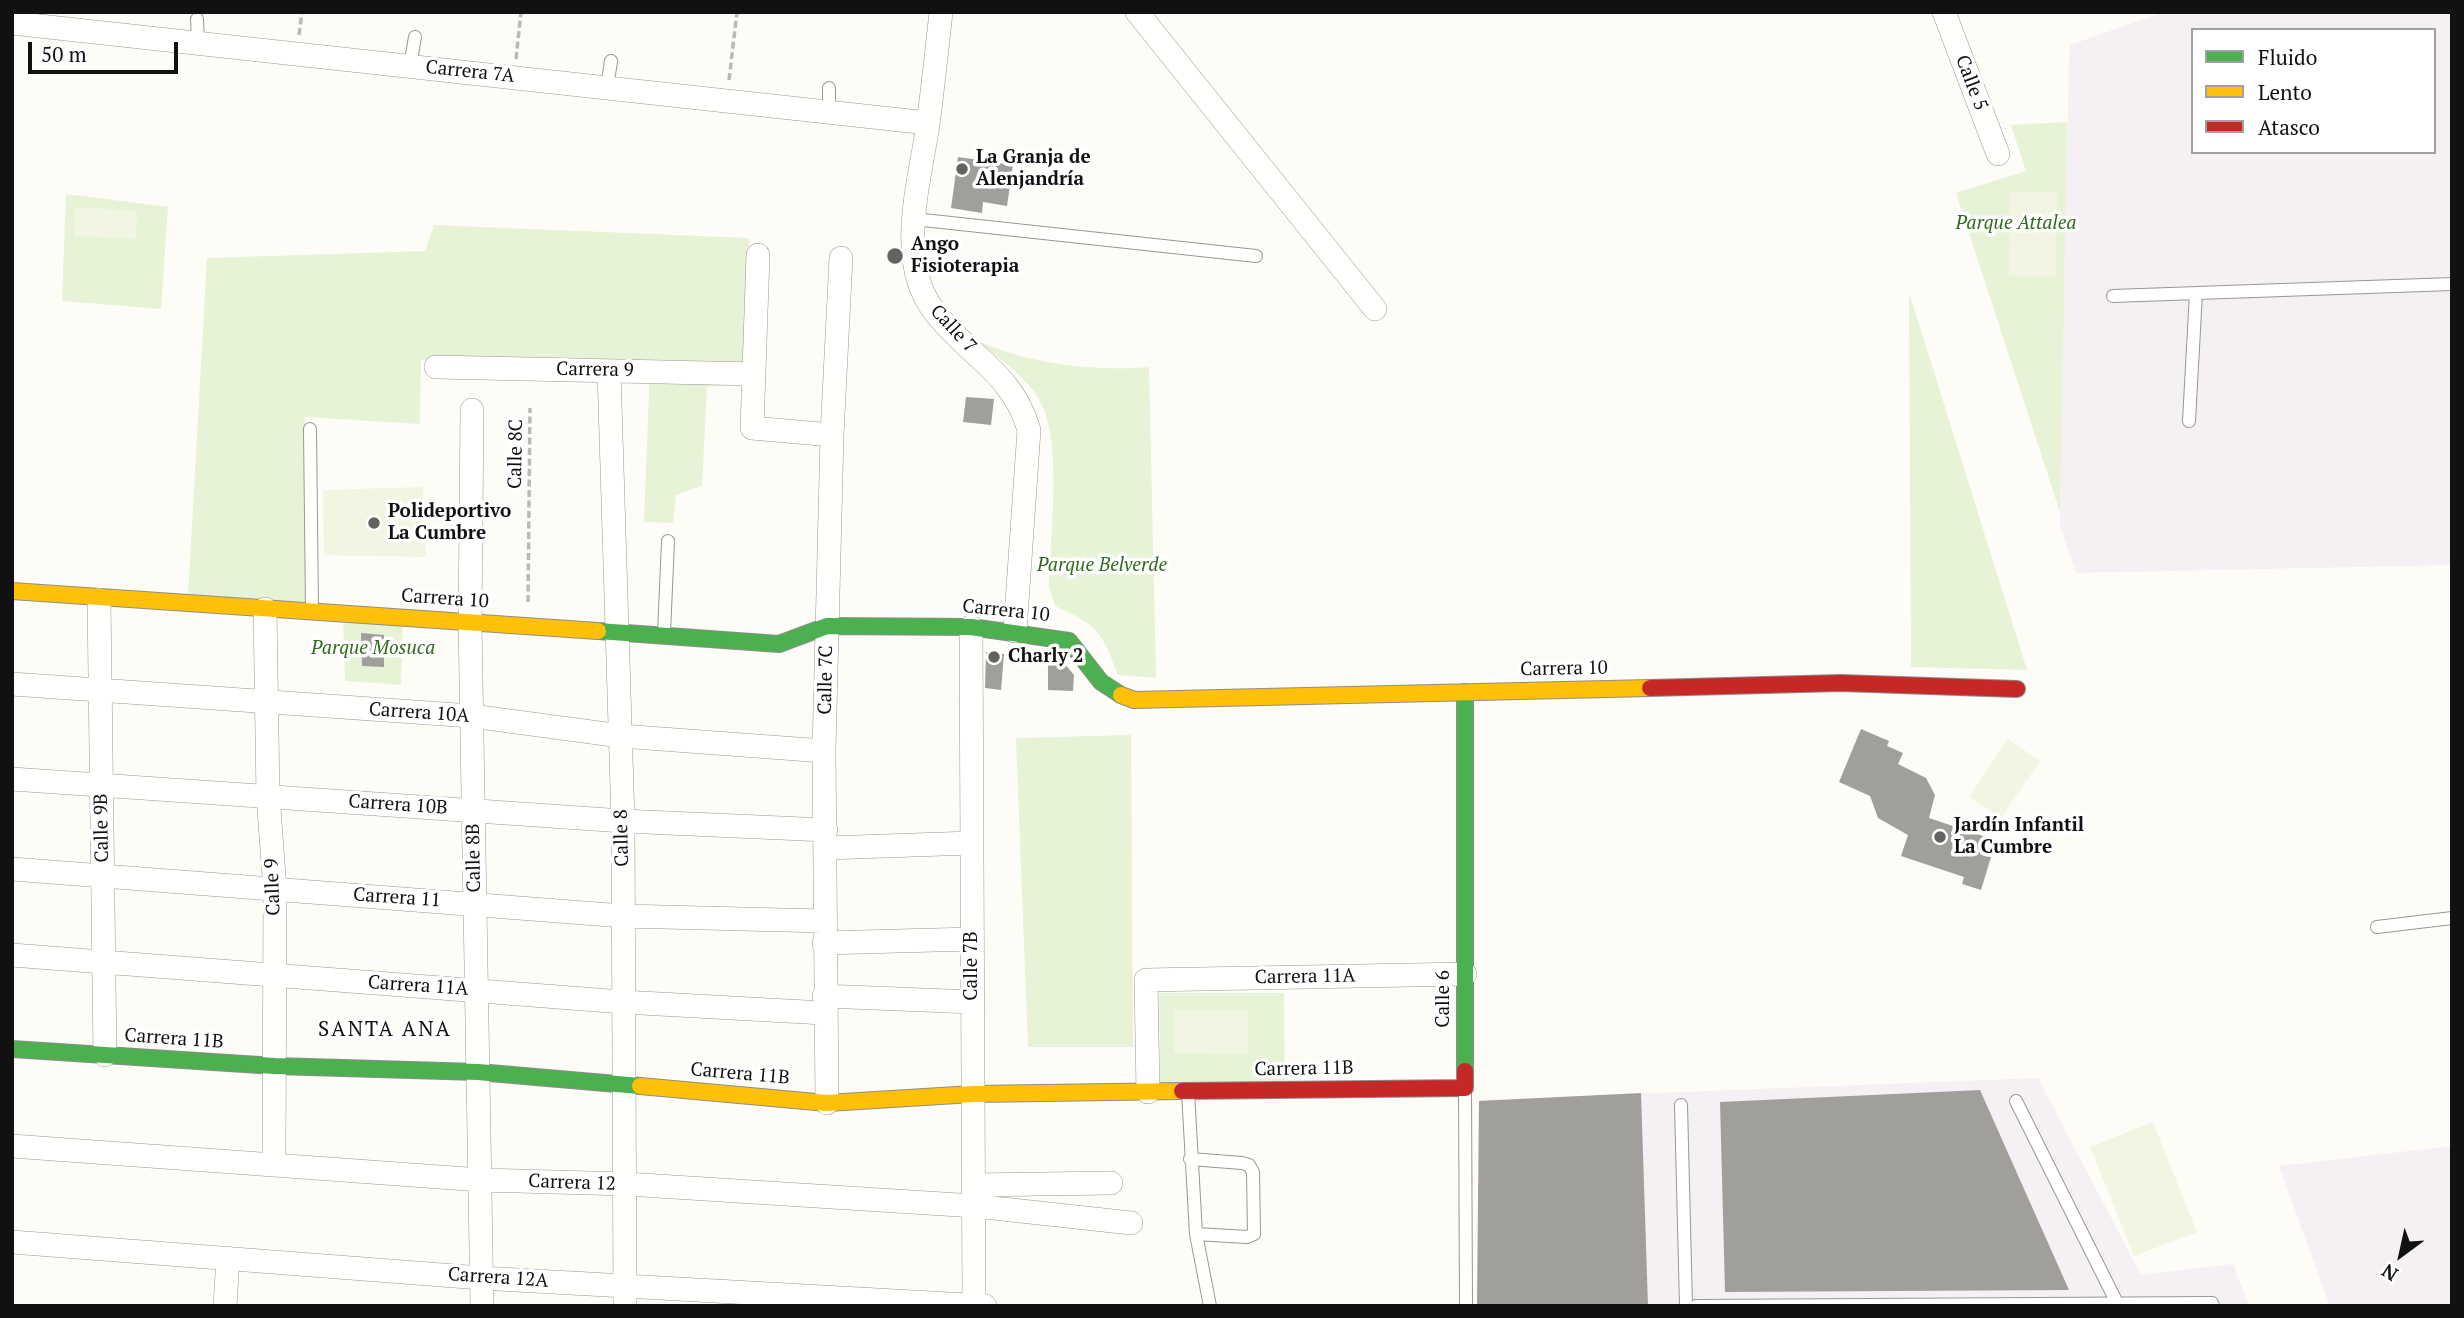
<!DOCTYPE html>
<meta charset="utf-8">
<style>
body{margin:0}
#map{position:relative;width:2464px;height:1318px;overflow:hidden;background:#fdfcf7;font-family:"PT Serif",serif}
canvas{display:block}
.frame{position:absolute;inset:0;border:14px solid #111;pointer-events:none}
.legend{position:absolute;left:2191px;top:28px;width:245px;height:126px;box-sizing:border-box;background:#fff;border:2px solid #a0a0a0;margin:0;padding:9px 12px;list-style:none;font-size:21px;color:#111}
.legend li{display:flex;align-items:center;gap:14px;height:35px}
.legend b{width:35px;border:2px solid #a0a0a0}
.north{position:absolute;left:2366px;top:1220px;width:70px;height:70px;-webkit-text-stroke:5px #fff;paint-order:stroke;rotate:213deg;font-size:19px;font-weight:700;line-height:28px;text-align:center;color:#111}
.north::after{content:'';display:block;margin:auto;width:24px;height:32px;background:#111;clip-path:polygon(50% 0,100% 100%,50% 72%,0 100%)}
.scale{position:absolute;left:28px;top:42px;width:150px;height:32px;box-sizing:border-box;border:4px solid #111;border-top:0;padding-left:9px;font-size:21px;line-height:24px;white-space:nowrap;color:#111;-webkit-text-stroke:5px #fff;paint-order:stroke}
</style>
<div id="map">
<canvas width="2464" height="1318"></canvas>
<div class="frame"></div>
<ul class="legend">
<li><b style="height:9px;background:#4caf50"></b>Fluido</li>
<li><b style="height:9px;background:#ffc107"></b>Lento</li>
<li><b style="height:9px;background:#c62828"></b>Atasco</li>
</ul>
<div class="north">N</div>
<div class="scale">50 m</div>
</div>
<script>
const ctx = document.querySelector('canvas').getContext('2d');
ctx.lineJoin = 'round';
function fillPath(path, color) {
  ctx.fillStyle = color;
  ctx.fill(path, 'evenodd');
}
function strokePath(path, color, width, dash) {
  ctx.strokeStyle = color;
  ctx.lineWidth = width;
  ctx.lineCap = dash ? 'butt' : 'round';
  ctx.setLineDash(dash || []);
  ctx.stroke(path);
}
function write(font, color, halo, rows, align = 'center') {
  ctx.font = font + ' "PT Serif",serif';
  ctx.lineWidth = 7;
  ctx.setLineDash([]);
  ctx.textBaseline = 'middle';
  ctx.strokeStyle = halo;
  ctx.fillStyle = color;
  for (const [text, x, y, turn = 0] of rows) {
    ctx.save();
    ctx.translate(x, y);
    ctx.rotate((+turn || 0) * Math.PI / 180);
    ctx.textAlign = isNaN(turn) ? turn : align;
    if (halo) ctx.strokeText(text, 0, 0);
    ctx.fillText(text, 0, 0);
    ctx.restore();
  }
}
const industrial = new Path2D(`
 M2164 12H2452V565L2076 573 2060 527 2063 269 2070 45ZM2193 30H2434V152H2193Z
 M2038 1078 2141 1275 2233 1264 2249 1306H1477L1479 1100Z
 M2452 1146V1306H2330L2279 1166Z`);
const green = new Path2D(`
 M2067 122 2060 512 1956 193 2026 171 2011 125Z
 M66 194 168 207 161 309 62 301Z
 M434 225 749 238 744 384 707 387 702 486 676 495 673 523 644 522 650 365 421 360 420 424 305 417 310 602 188 596 207 258 425 251Z
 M1909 292 2027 670 1911 667Z
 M972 338C1024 363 1091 372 1149 367L1156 678 1118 675C1102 632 1097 625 1055 606L1049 587C1050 537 1062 449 1042 405 1028 376 996 356 972 338Z
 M343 613 403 617 401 685 345 681Z
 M1131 735 1133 1047H1028L1016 738Z
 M1159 993H1284L1285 1083 1160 1084Z`);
const pitch = new Path2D(`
 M2010 192H2057L2056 277 2009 276Z
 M75 207 137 211 136 239 74 236Z
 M423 487 426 557 324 555 323 490Z
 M2008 739 2040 761 2001 818 1969 797Z
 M1174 1010H1248V1054L1174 1053Z
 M2153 1122 2197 1232 2134 1256 2090 1147Z`);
const building = new Path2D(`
 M958 157 1013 165 1007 206 983 202 982 213 951 208Z
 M966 397 994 399 991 425 963 422Z
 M361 633 384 635V667L362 666Z
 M986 652 1004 654 1001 690 985 688Z
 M1048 657 1060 659 1070 670 1074 675 1073 691 1048 690Z
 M1861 729 1889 741 1887 746 1903 753 1898 764 1926 778 1935 795 1929 818 1986 837 1980 854 1991 857 1981 890 1962 884 1964 877 1901 856 1908 835 1878 818 1870 796 1839 782Z
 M1980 1090 2069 1290 1725 1292 1720 1102Z
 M1641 1093 1648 1306H1477L1479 1101Z`);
const path = new Path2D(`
 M299 35 302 12
 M516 59 521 12
 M729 80 737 12
 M528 602 530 408`);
const lane = new Path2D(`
 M197 19 198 42
 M410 66 415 37
 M607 88 611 61
 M829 112V88
 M914 219 1256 256
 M2113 296 2452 284
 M2189 421 2196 293
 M310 429 312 610
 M664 633 668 541
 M2377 927 2452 918
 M1465 1089 1466 1306
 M1188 1092 1196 1234 1210 1306
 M2016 1101 2117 1303
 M1681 1105 1686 1306
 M1190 1159 1242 1163 1249 1165 1253 1172 1254 1234 1247 1237 1196 1234
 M1696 1306 2212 1303 2213 1306`);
const street = new Path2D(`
 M941 12C937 49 933 87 928 124 920 182 895 260 934 311 967 355 1013 373 1029 430L1015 631
 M1137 12 1375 309
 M1944 12 1998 154
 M12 23 928 123
 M758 255 752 428 832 435
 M436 367 754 374
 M609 371 623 821 625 1306
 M472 410 470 623 482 1306
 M99 600 105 1055
 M265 609 268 796 275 889 274 1165
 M971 627 974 1306
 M12 684 472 716 621 736 824 751
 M12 779 623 821 826 830
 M826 848 972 843
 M12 869 623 916 824 921
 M824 943 972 939
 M12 955 623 1002 824 1013
 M824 996 973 1002
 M1148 1092 1146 980 1465 974
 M827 1103 824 751 832 435 841 258
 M12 1146 481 1180 626 1184 975 1206 1131 1223
 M973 1185 1111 1183
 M12 1242 481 1278 985 1306
 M225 1306 228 1258`);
const fast = new Path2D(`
 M598 631 779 644 827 626 971 627 1069 641 1101 682 1121 695
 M1465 692V1071
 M12 1049 275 1066 478 1072 640 1086`);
const slow = new Path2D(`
 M12 591 598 631
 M1121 695 1134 700 1650 688
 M640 1086 827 1103 973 1094 1182 1091`);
const jam = new Path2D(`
 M1650 688 1841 683 2017 689
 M1182 1091 1465 1088V1071`);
const markers = [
 [962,169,7,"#646362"],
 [895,256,9,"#646362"],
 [374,523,7,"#646362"],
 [994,657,7,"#646362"],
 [1940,837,7,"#646362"]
];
const streetNames = [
 ["Carrera 7A",470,72,6],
 ["Calle 5",1971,83,69],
 ["Calle 7",953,329,47],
 ["Carrera 9",595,370,1],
 ["Calle 8C",516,454,-89],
 ["Carrera 10",445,599,4],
 ["Carrera 10",1006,611,6],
 ["Carrera 10",1564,669,-1],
 ["Calle 7C",826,680,-89],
 ["Carrera 10A",419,713,4],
 ["Carrera 10B",398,805,4],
 ["Calle 9B",102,828,-91],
 ["Calle 8",622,838,-91],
 ["Calle 8B",474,858,-91],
 ["Calle 9",273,887,-92],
 ["Carrera 11",397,898,4],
 ["Calle 7B",972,966,-90],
 ["Carrera 11A",1305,977,-1],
 ["Carrera 11A",418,986,4],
 ["Calle 6",1444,999,-90],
 ["Carrera 11B",174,1039,4],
 ["Carrera 11B",1304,1069,-1],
 ["Carrera 11B",740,1074,5],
 ["Carrera 12",572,1183,2],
 ["Carrera 12A",498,1278,4]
];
const poiNames = [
 ["La Granja de",976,158],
 ["Alenjandría",976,180],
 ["Ango",911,245],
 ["Fisioterapia",911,267],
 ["Polideportivo",388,512],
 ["La Cumbre",388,534],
 ["Charly 2",1008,657],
 ["Jardín Infantil",1954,826],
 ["La Cumbre",1954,848]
];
const parkNames = [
 ["Parque Attalea",2016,224],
 ["Parque Belverde",1102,566],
 ["Parque Mosuca",373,649]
];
const neighbourhoodNames = [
 ["SANTA ANA",385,1030]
];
fillPath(industrial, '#f5f0f3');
fillPath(green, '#e7f3d7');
fillPath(pitch, '#f0f6e1');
fillPath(building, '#a19f9c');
strokePath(lane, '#979795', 14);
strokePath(street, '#979795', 24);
strokePath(fast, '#8e8d8b', 18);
strokePath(slow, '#8e8d8b', 18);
strokePath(jam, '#8e8d8b', 18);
strokePath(path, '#b9b9b8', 3.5, [7, 3.5]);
strokePath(lane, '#fffffe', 12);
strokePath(street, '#fffffe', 23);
strokePath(fast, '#4caf50', 16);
strokePath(slow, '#ffc107', 16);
strokePath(jam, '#c62828', 16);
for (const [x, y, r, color] of markers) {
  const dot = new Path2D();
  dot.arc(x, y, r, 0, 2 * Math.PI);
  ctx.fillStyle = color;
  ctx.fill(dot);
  strokePath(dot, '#fff', 2.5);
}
write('19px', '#111', '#fff', streetNames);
write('bold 19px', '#111', '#fff', poiNames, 'left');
write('italic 19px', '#2f6b1f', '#fff', parkNames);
ctx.letterSpacing = '2px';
write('21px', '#111', '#fff', neighbourhoodNames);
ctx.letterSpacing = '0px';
</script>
